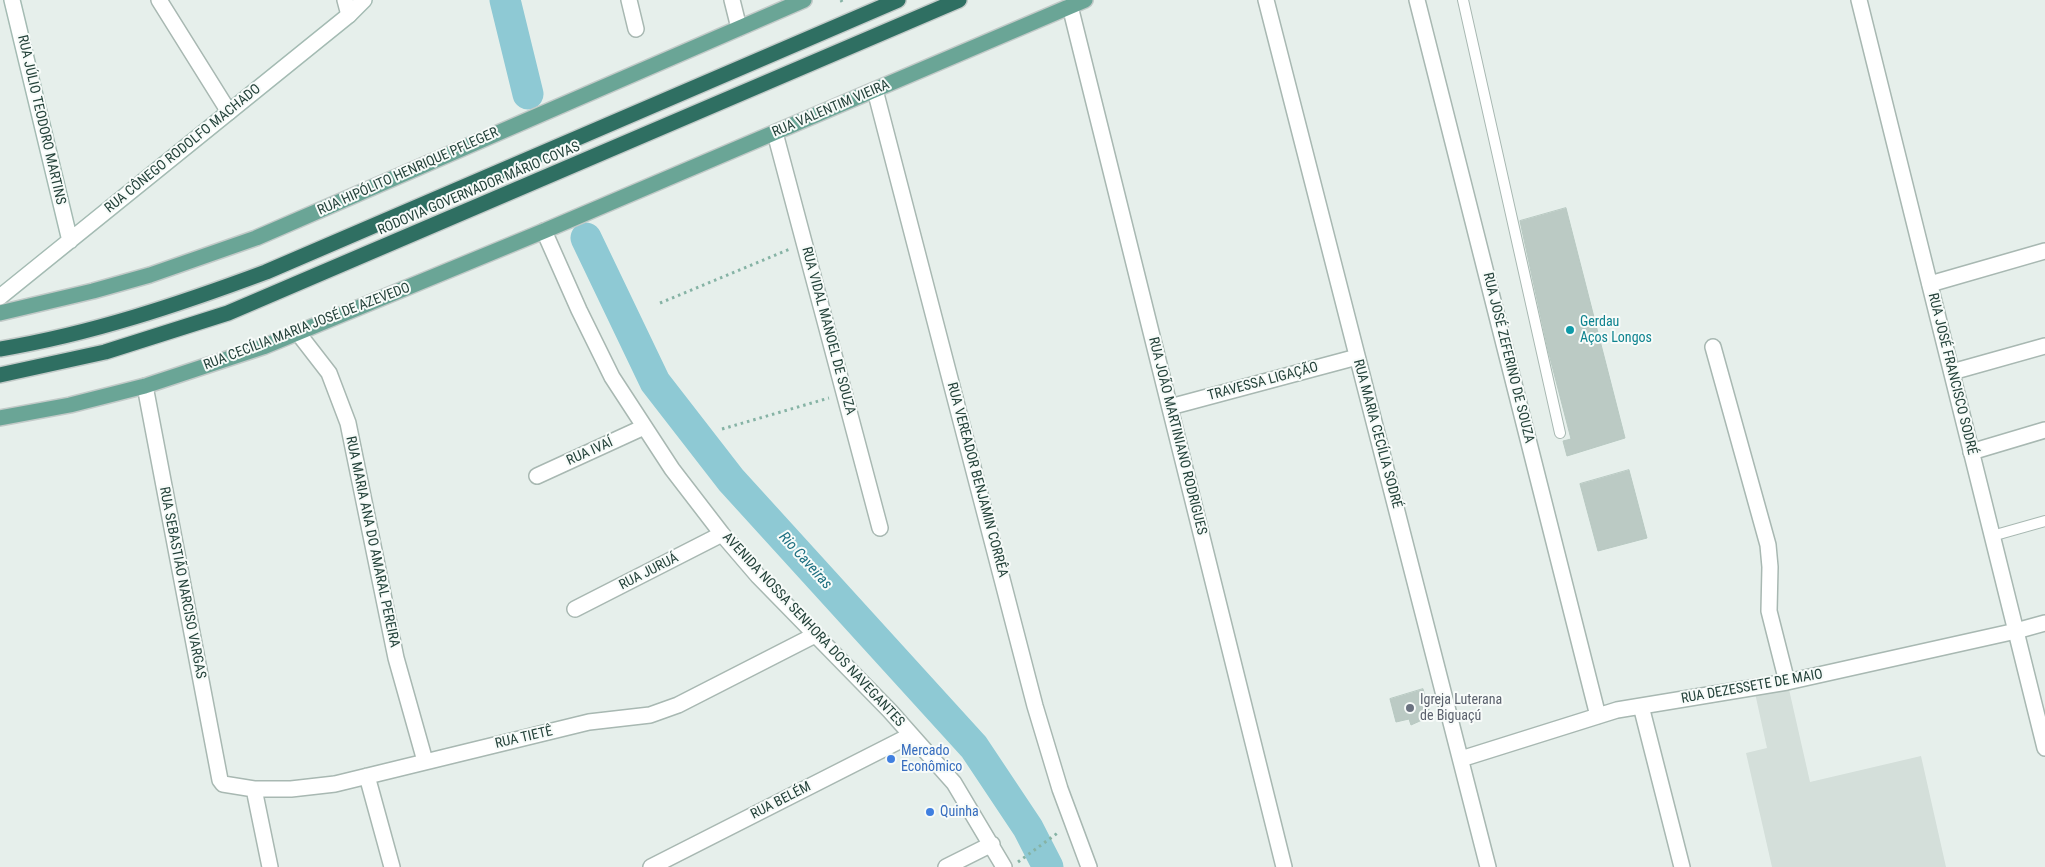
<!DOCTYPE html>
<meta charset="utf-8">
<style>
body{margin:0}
canvas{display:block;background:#e6efeb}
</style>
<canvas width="2045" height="867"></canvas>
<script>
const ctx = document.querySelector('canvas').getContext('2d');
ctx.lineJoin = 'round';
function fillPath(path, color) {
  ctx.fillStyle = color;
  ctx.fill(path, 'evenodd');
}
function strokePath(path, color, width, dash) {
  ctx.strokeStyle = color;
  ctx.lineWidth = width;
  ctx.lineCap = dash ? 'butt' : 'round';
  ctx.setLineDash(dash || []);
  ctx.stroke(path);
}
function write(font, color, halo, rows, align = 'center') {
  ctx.font = font + ' "Roboto Condensed",sans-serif';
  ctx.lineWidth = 4;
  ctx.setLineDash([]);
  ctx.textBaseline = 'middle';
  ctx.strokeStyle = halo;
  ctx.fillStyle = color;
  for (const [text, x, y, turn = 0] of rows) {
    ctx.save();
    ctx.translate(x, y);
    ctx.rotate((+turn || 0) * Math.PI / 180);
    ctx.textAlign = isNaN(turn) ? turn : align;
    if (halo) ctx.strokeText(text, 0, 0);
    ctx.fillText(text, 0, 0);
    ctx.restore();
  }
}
const built = new Path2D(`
 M1788 685 1810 782 1921 756 1946 867H1772L1746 753 1767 748 1755 693Z`);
const river = new Path2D(`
 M505 0 528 94
 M586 238 655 382 731 480 974 747 1028 828 1048 867`);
const building = new Path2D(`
 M1566 208 1625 438 1567 456 1563 441 1571 439 1548 350 1520 221Z
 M1629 470 1647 538 1598 551 1580 484Z
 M1423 689 1431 716 1411 725 1409 719 1396 722 1390 699Z`);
const path = new Path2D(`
 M841 0 842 2
 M660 303 790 249
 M722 429 829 398
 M1018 862 1059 832`);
const service = new Path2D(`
 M1463 0 1560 433
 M1992 536 2045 521`);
const minor = new Path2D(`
 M159 0 229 112
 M345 0 349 15
 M629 0 636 29
 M732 0 739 28
 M1266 0 1488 867
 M1417 0 1598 716
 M1070 6 1284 867
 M875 90 1035 706 1060 789 1089 867
 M775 133 880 528
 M544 231 579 310 612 377 672 469 722 534 758 576 890 711 954 783 1004 867
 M1930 284 2045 251
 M298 333 329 373 348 423 396 658 425 761
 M1713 347 1768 545 1770 567 1769 611 1787 682
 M1952 372 2045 346
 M145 386 220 780 223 784 254 789H291L335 784 589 722 650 715 678 705 815 635
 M1170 407 1357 357
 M1971 452 2045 430
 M537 476 644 427
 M575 609 722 534
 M1641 706 1682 867
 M1461 759 1617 710 1787 682 2016 631 2045 623
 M367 776 392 867
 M254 789 270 867
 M651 867 911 735
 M946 867 992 844`);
const tertiary = new Path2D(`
 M1859 0 2045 748`);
const secondary = new Path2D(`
 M12 0 70 241
 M0 297 349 15 364 0`);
const primary = new Path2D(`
 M0 313 93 291 150 275 256 238 804 0
 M0 418 70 405 145 386 263 347 544 231 1085 0`);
const motorway = new Path2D(`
 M0 349C91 334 180 304 266 272L898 0
 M0 375 105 352 228 313 959 0`);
const markers = [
 [1570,330,5,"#0f9aa8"],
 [1410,708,5,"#6b7280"],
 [891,759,5,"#3f7fe0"],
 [930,812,5,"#3f7fe0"]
];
const streetNames = [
 ["RUA VALENTIM VIEIRA",831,109,-23],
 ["RUA JÚLIO TEODORO MARTINS",41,120,77],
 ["RUA CÔNEGO RODOLFO MACHADO",183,149,-39],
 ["RUA HIPÓLITO HENRIQUE PFLEGER",408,172,-24],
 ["RODOVIA GOVERNADOR MÁRIO COVAS",479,189,-23],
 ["RUA CECÍLIA MARIA JOSÉ DE AZEVEDO",307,327,-21],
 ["RUA VIDAL MANOEL DE SOUZA",828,331,75],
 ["RUA JOSÉ ZEFERINO DE SOUZA",1508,358,76],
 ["RUA JOSÉ FRANCISCO SODRÉ",1952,374,76],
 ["TRAVESSA LIGAÇÃO",1263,382,-15],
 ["RUA MARIA CECÍLIA SODRÉ",1377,434,75],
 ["RUA JOÃO MARTINIANO RODRIGUES",1177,436,76],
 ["RUA IVAÍ",590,452,-24],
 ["RUA VEREADOR BENJAMIN CORRÊA",977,480,75],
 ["RUA MARIA ANA DO AMARAL PEREIRA",372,542,78],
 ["RUA JURUÁ",649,572,-27],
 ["RUA SEBASTIÃO NARCISO VARGAS",182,583,79],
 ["AVENIDA NOSSA SENHORA DOS NAVEGANTES",813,630,47],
 ["RUA DEZESSETE DE MAIO",1752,687,-10],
 ["RUA TIETÊ",524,738,-13],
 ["RUA BELÉM",781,801,-27]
];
const cultureNames = [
 ["Gerdau",1580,322],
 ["Aços Longos",1580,338]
];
const worshipNames = [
 ["Igreja Luterana",1420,700],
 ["de Biguaçú",1420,716]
];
const shopNames = [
 ["Mercado",901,751],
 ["Econômico",901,767],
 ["Quinha",940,812]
];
const waterNames = [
 ["Rio Caveiras",805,561,48]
];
fillPath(built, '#d4dfda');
strokePath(river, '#8ec9d4', 31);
fillPath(building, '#bbcac4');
strokePath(building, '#b8c9c2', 1);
strokePath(service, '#a8b8b2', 12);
strokePath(minor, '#a8b8b2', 18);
strokePath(tertiary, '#a8b8b2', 18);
strokePath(secondary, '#a4bbb3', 18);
strokePath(primary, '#c2cac8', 18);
strokePath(motorway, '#c2cac8', 18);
strokePath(path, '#86b3a5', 3, [2.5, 4]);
strokePath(service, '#fff', 10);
strokePath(minor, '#fff', 15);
strokePath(tertiary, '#fff', 15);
strokePath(secondary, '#fff', 15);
strokePath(primary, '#6aa596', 15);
strokePath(motorway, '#2f6f62', 15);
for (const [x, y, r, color] of markers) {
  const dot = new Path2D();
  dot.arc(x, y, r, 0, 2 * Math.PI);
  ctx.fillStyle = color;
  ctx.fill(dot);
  strokePath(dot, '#f7fbf9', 2);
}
write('14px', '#24423a', '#f7fbf9', streetNames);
write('14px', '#0d838f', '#f7fbf9', cultureNames, 'left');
write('14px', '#5b616d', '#f7fbf9', worshipNames, 'left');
write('14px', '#366cbe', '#f7fbf9', shopNames, 'left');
write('italic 15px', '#1c6f80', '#f7fbf9', waterNames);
</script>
